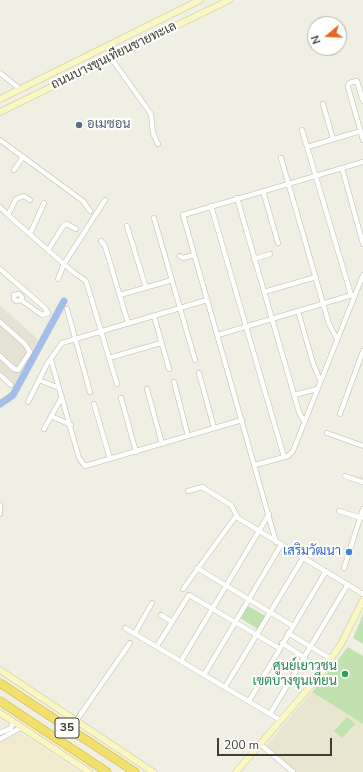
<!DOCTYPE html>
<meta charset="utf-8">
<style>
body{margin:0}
#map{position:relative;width:363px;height:772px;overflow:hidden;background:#f0efe3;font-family:"Nunito Sans",sans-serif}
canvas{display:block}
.north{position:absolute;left:307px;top:16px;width:40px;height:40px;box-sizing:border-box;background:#fff;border:1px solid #b3b2ae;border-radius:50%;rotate:251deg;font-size:11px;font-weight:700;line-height:16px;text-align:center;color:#413f34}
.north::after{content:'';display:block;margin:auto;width:14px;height:18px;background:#e86823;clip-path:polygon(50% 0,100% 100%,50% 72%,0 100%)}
.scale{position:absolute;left:217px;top:738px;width:115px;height:18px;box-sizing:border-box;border:2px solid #413f34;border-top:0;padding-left:5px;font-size:12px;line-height:14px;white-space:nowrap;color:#413f34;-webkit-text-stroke:3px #fff;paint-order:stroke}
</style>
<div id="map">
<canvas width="363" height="772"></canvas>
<div class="north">N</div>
<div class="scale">200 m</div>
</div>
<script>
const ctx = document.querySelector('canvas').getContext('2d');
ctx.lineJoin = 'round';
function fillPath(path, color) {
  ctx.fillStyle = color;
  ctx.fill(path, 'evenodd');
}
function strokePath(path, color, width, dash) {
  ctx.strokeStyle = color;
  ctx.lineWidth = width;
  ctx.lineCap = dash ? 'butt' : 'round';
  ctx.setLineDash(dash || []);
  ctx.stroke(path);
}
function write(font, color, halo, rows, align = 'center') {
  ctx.font = font + ' "Nunito Sans",Sarabun,sans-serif';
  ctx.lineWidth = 4;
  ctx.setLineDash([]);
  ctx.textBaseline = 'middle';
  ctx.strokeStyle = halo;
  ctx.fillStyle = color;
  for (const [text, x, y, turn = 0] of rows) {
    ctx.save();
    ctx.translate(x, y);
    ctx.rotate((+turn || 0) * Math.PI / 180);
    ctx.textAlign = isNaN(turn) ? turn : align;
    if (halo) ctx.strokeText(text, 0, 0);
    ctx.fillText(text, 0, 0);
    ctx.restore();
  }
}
const residential = new Path2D(`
 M0 306 38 339 14 385 0 373Z`);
const commercial = new Path2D(`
 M20 733 79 772H0V743Z`);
const education = new Path2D(`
 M312 692 363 724V772H296L265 747Z`);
const green = new Path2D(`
 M248 606 265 616 258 629 240 618Z
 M363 615V644L353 638Z
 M348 647 363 656V724L312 692Z
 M347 717 355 724 342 738 334 731Z`);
const river = new Path2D(`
 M0 404 13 395 64 301`);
const street = new Path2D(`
 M111 58 151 114 153 133 158 144
 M0 73 20 89
 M363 101 357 81 349 83 348 87 363 140
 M323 104 333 139
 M302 130 351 295
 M0 140 83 201 90 211
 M307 147 361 131
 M281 158 329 324 337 339
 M342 168 363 244
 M14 170 23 157
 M263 191 278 243
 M237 198 299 412 304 421
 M30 200 24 196 16 199 8 215 73 272 86 281 117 384
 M211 206 284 457
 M0 207 8 215
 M154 218 195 360
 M127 226 146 288
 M30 234 44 203
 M101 241 105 246 128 323
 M48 250 64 225 67 224 76 229
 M180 256 183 258 194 255
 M254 259 270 254
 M0 269 45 308 48 313 42 315 21 300 16 301 14 299V295L19 294 22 297 21 300
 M58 279 64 264 105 200
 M264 292 316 277
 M120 295 172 280
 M67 309 90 392
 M298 311 313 363 320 380
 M154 316 169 369
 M0 322 25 344 30 352 18 370 14 369 0 356
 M218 335 352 295
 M109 358 161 343
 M51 360 79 458 85 466 242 420
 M199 373 214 428
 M0 375 11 385
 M39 380 59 388
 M174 382 188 436
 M147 389 162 444
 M294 395 317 389
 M121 398 136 452
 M28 402 47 364 62 343 207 300
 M94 404 110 459
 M340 414 363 351
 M51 416 71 425
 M44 429 62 397
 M327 433 363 446
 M255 465 288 456 293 451 363 275
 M345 476 363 482
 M188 491 202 487 231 505 238 518 363 594
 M0 505V514
 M339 511 361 518
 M276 542 183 215 363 162
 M197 568 293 626
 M344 568 363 509
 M183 589 236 516
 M161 615 172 622
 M125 628 280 720
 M135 633 152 603
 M288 633 331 659
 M282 643 305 658
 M157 646 189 595 279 648
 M181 661 269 514
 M204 675 281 545
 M225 687 303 558
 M249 701 326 571
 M270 714 348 584
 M76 721 130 643
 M0 733 11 728 13 721
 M0 739 22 727
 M260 744 293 772`);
const secondary = new Path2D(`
 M0 99 200 0
 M0 112 229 0
 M0 670 153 772
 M0 713 89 772
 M236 772 320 675 341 644 363 600`);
const highway = new Path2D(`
 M0 683 135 772
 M0 701 107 772`);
const markers = [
 [79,125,4,"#5c6f8a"],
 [349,552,4,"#3f7fe0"],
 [345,674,4,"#2e9e5b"]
];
const shields = [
 [67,728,24]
];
const shieldNames = [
 ["35",67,728]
];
const streetNames = [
 ["ถนนบางขุนเทียนชายทะเล",114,56,-26]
];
const serviceNames = [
 ["อเมซอน",87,125]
];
const shopNames = [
 ["เสริมวัฒนา",341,552]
];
const leisureNames = [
 ["ศูนย์เยาวชน",337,667],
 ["เขตบางขุนเทียน",337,682]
];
fillPath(residential, '#e4e2d2');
fillPath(commercial, '#f1eacf');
fillPath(education, '#e8e6ce');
fillPath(green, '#c0e2af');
strokePath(river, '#a3bee9', 7);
strokePath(street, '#bdbbaa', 5.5);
strokePath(secondary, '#cdc996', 7);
strokePath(highway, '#cfb73e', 9);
strokePath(street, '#fff', 4.5);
strokePath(secondary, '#faf7c4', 6);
strokePath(highway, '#f1e06d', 8);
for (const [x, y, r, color] of markers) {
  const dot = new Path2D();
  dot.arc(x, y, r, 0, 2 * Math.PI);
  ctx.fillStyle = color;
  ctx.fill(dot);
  strokePath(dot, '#fff', 1.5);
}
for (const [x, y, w] of shields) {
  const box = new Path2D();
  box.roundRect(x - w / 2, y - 10, w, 20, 3);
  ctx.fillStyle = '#fff';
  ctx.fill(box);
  strokePath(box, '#413f34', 1);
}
write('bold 12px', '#413f34', null, shieldNames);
write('13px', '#413f34', '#fff', streetNames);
write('13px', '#4e5e75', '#fff', serviceNames, 'left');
write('13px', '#366cbe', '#fff', shopNames, 'right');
write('13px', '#27864d', '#fff', leisureNames, 'right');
</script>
